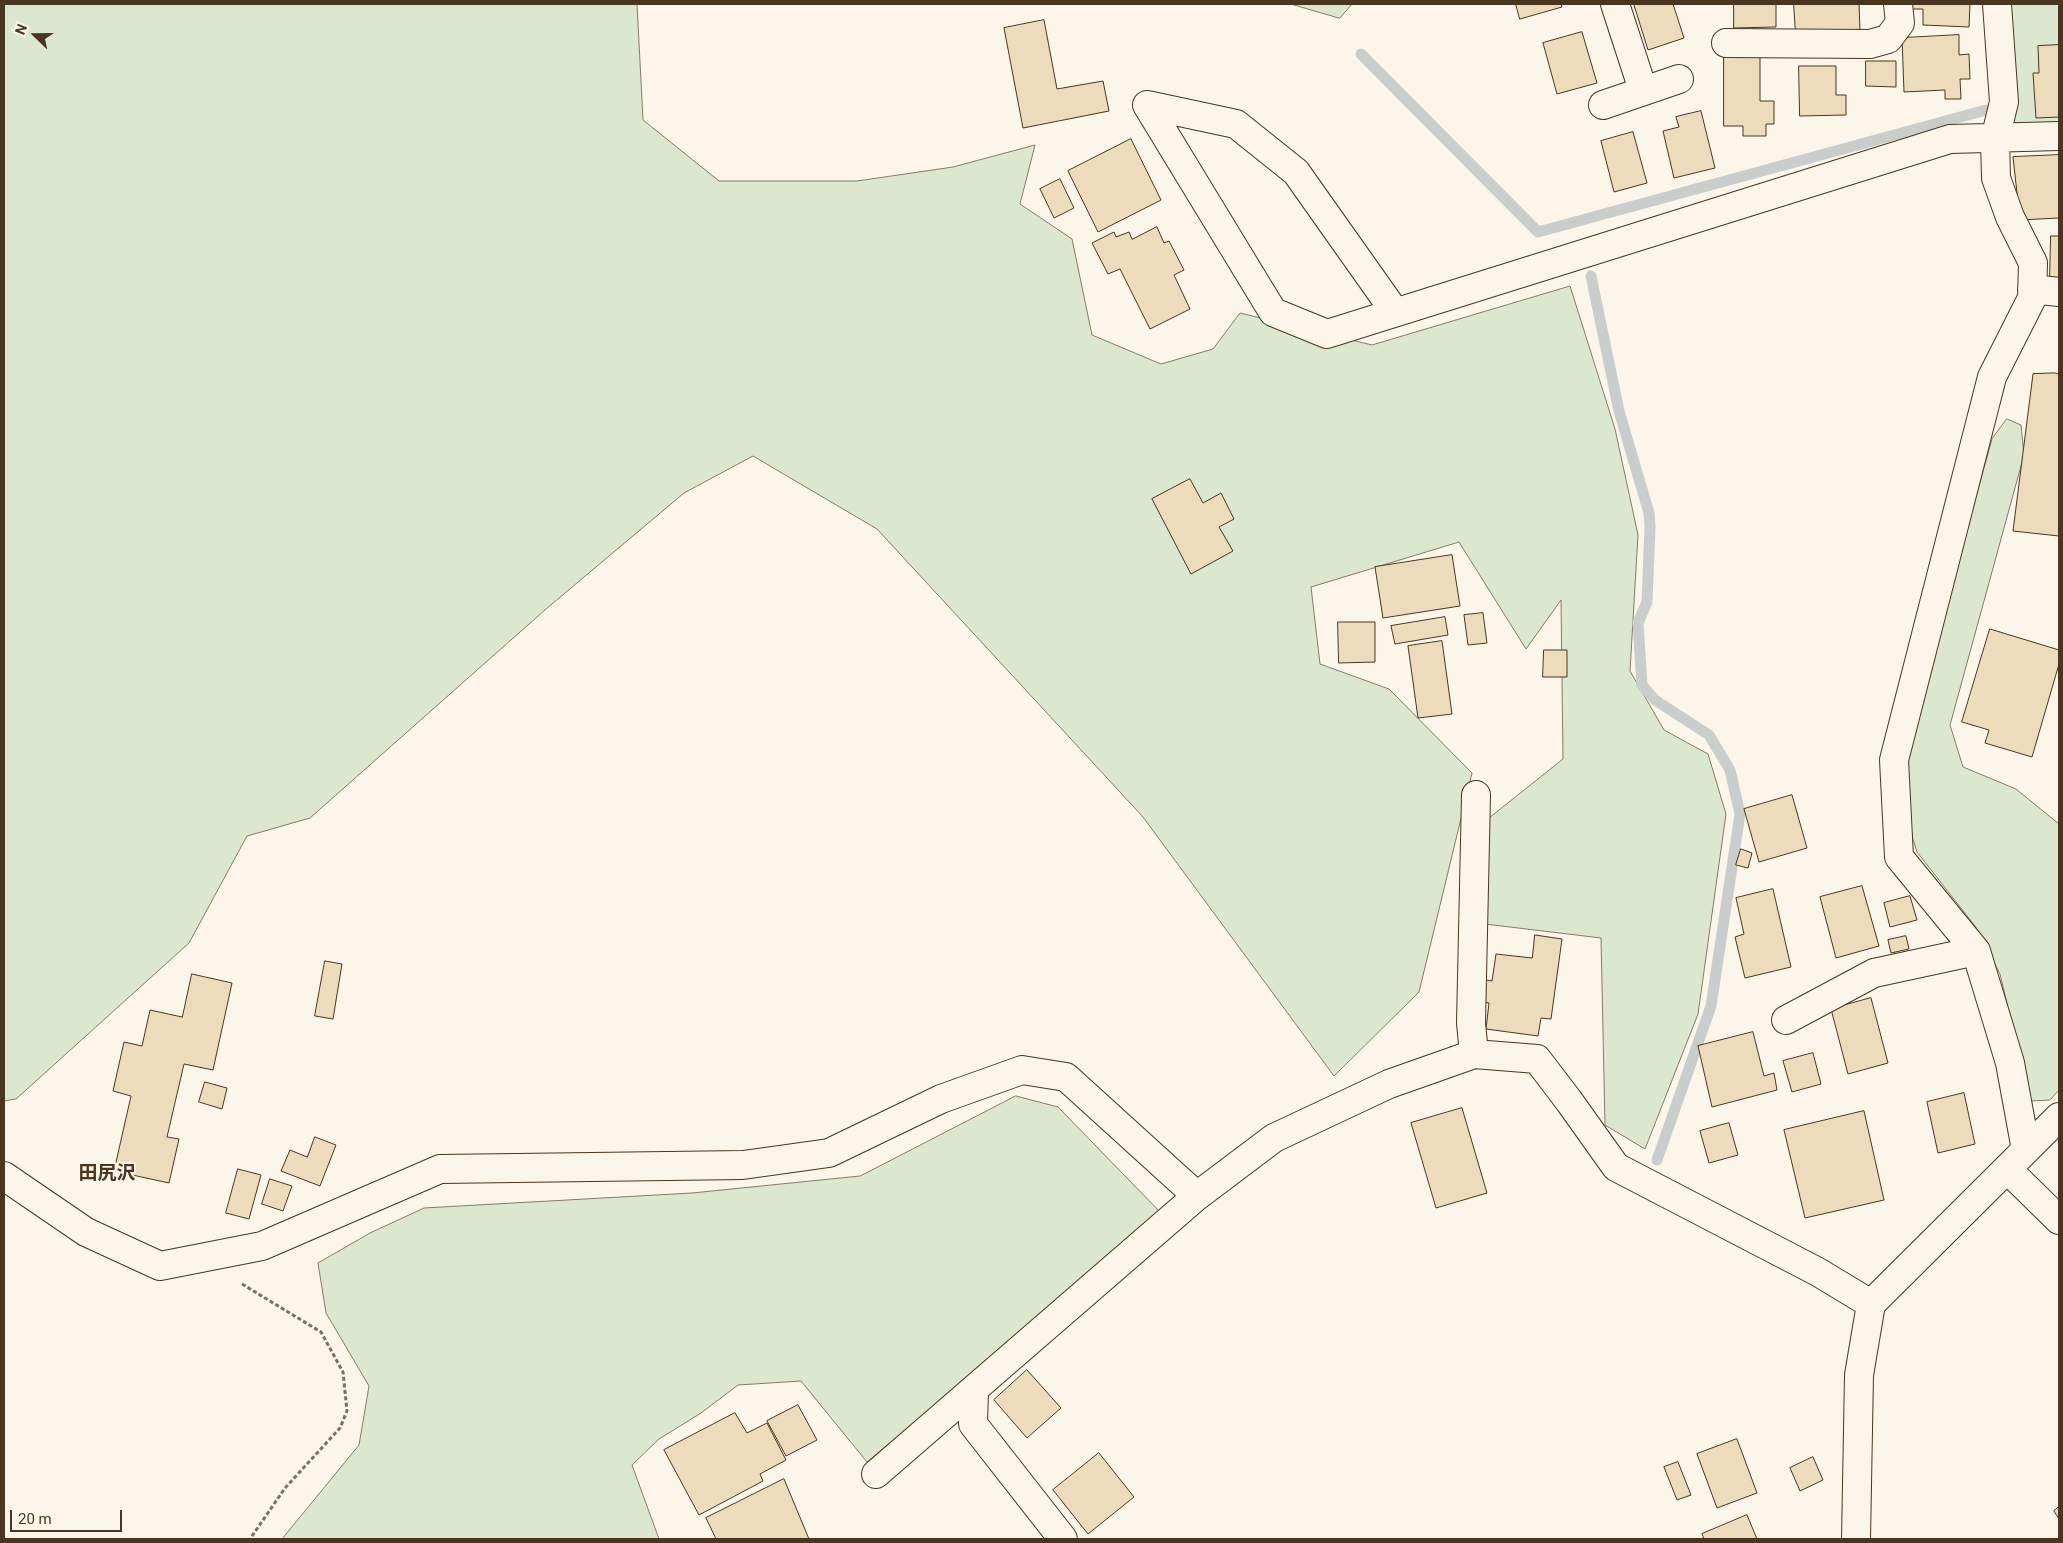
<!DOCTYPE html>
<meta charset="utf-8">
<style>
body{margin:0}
#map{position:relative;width:2063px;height:1543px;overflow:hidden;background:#fbf6e9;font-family:Roboto,sans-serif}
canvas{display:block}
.frame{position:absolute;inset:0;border:5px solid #4a3520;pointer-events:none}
.north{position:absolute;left:10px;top:10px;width:50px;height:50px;-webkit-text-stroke:4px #fbf6e9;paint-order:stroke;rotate:292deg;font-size:14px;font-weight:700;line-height:20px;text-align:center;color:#4a3520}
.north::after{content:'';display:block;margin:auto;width:18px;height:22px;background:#4a3520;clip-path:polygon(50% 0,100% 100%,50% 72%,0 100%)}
.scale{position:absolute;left:10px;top:1510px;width:112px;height:22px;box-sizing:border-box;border:2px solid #4a3520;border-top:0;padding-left:6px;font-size:15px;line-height:18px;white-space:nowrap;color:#4a3520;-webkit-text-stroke:4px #fbf6e9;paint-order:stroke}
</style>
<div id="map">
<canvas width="2063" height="1543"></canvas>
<div class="frame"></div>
<div class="north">N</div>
<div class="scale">20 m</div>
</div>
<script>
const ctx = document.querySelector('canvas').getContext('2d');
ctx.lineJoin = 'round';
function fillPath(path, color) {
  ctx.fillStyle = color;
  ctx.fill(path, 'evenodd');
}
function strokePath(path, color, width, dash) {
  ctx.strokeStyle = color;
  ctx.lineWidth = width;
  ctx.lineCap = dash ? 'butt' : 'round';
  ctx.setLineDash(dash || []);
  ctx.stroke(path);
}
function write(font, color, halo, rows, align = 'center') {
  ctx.font = font + ' Roboto,"Noto Sans JP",sans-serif';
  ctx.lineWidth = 4;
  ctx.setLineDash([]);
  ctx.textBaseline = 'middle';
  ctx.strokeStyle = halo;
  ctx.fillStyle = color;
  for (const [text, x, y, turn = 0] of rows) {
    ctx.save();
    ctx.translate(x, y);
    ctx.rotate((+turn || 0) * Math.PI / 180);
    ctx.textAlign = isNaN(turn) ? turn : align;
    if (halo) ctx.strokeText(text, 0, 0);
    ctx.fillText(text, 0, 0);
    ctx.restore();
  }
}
const green = new Path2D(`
 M4 4H637L643 120 719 181H857L953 167 1035 145 1020 204 1072 239 1092 335 1161 364 1213 349 1240 313 1372 345 1570 286 1615 429 1638 535 1630 671 1664 730 1708 754 1726 814 1698 1014 1645 1149 1605 1125 1601 938 1485 924 1489 818 1563 759 1561 600 1526 649 1459 542 1311 587 1320 664 1389 689 1472 773 1419 992 1334 1076 1143 817 877 529 753 456 684 493 546 609 310 818 247 836 189 943 16 1099 4 1101Z
 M1291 4H1352L1340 18Z
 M2003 4H2059V123H2014Z
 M2007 419 2021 425 2024 455 1950 725 1963 767 2016 789 2059 824V1090L2050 1100 2030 1101 2000 974 1975 926 1917 852 1903 808 1907 746 1992 439Z
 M1016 1096 1058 1107 1162 1214 867 1462 801 1381 738 1385 701 1413 659 1439 632 1465 659 1539H282L359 1445 369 1386 326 1313 318 1263 370 1233 424 1208 692 1193 860 1176Z`);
const stream = new Path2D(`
 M1361 54 1538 232 1986 110
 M1591 276 1619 411 1649 513 1650 527 1647 602 1638 623 1642 685 1655 700 1709 735 1730 770 1740 814 1711 1006 1657 1160`);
const building = new Path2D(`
 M1516 4H1561L1562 7 1520 19Z
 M1639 4H1673L1684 38 1648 50 1634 5Z
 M1734 4H1776V27L1734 28Z
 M1794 4H1859L1860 31 1796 35Z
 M1909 4H1970L1969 27 1923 25V9H1909Z
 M1044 20 1057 89 1103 81 1109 111 1023 128 1004 28Z
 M1582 32 1597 83 1557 94 1543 43Z
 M1959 35V55L1969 54 1970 79H1960L1961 99H1945V90L1904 92 1902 38Z
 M2059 45V117L2036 118 2033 73H2039L2038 46Z
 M1724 55H1760V101H1774V124H1766V136H1743V126H1724Z
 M1866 61H1896V87L1866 86Z
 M1799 66H1836V95H1846V115L1800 116Z
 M1701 111 1715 168 1674 178 1663 131 1679 127 1676 117Z
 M1633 132 1647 183 1614 192 1601 141Z
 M1131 139 1161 200 1098 232 1068 171Z
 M2059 155V218L2020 220 2013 157Z
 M1060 179 1074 208 1054 218 1040 189Z
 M1157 227 1164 243 1169 241 1184 270 1174 275 1190 309 1150 329 1120 269 1108 274 1092 243 1114 232 1116 237 1129 232 1132 239Z
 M2051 236H2059V279L2050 278Z
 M2055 373 2059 374V536L2013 531 2033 374Z
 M1190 479 1203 503 1221 493 1234 519 1219 527 1233 551 1191 574 1152 499Z
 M1452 555 1460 606 1383 618 1375 567Z
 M1483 613 1487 643 1468 645 1464 615Z
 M1445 617 1448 635 1395 644 1391 626Z
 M1338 622H1375V662L1339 663Z
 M1990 629 2059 650V664L2032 757 1985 743 1989 730 1962 722Z
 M1442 641 1452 714 1418 718 1408 646Z
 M1544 650H1567V677H1543Z
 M1792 795 1807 848 1759 862 1744 809Z
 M1741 849 1752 853 1748 868 1736 865Z
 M1862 886 1879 946 1836 958 1820 897Z
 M1773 889 1791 967 1745 978 1735 937 1744 934 1736 898Z
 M1910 896 1917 920 1890 927 1884 903Z
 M1535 935 1562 939 1551 1019 1541 1018 1538 1036 1486 1029 1489 1003 1477 1001 1480 979 1492 981 1496 954 1532 958Z
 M1906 936 1909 949 1891 953 1888 940Z
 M325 961 342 964 333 1019 315 1016Z
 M192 974 232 983 213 1070 184 1064 167 1137 179 1139 169 1183 114 1171 131 1096 113 1091 124 1042 142 1046 150 1010 182 1017Z
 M1871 998 1888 1063 1848 1074 1831 1009Z
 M1753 1032 1764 1076 1774 1073 1777 1090 1712 1107 1698 1046Z
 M1813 1053 1821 1084 1792 1092 1783 1061Z
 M205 1082 227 1088 222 1109 199 1102Z
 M1964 1093 1975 1144 1938 1153 1927 1102Z
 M1462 1108 1487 1193 1436 1208 1411 1123Z
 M1864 1111 1884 1200 1805 1218 1784 1130Z
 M1729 1123 1738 1155 1709 1163 1700 1131Z
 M315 1137 336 1145 320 1186 281 1171 290 1150 307 1157Z
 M238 1169 261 1175 249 1219 226 1213Z
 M270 1179 292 1186 283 1211 262 1204Z
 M1027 1370 1061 1408 1027 1438 994 1400Z
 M798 1405 817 1440 786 1456 767 1421Z
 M735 1413 747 1433 767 1423 786 1460 760 1474 763 1481 699 1515 664 1450Z
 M1737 1439 1757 1493 1717 1508 1697 1454Z
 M1099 1453 1134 1497 1088 1534 1053 1490Z
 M1813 1457 1823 1480 1800 1491 1790 1468Z
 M1678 1462 1691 1495 1677 1500 1664 1467Z
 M784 1479 809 1539H716L706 1518Z
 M2059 1507V1519L2054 1511Z
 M1747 1515 1757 1539H1704L1702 1534Z`);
const path = new Path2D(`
 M242 1284 321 1332 343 1372 347 1411 340 1428 285 1488 250 1539`);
const minor = new Path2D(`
 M1615 4 1643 90
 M1997 4 2004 102 1995 139 1996 178 2010 217 2033 263 2032 298 1992 377 1894 760 1899 857 1976 951 2010 1063 2026 1150
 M1726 43 1870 44 1888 39 1900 23 1898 4
 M1603 105 1679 79
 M2032 289 2059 292
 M1395 312 1296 172 1236 124 1147 105 1273 312 1327 334 1950 139 2059 136
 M1786 1020 1874 973 1976 951
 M1474 1054 1471 1023 1476 795
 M2007 1169 2059 1220
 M4 1176 86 1232 160 1266 262 1246 440 1169 743 1165 829 1153 941 1099 1022 1070 1066 1077 1197 1196
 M974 1390 973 1424 1063 1539
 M876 1474 1197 1196 1274 1138 1389 1084 1474 1054 1537 1059 1569 1101 1616 1167 1818 1272 1871 1304
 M1856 1539 1859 1375 1871 1304 2059 1117`);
const quarterNames = [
 ["田尻沢",107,1174]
];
fillPath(green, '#dce7d0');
strokePath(green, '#887966', 1);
strokePath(stream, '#c9cecd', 11);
fillPath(building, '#ecdcbc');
strokePath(building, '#4a3520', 1);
strokePath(minor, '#4a3520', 30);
strokePath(path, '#7f6f5c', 3, [4, 2.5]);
strokePath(minor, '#fbf6e9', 28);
write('bold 19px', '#4a3520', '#fbf6e9', quarterNames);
</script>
